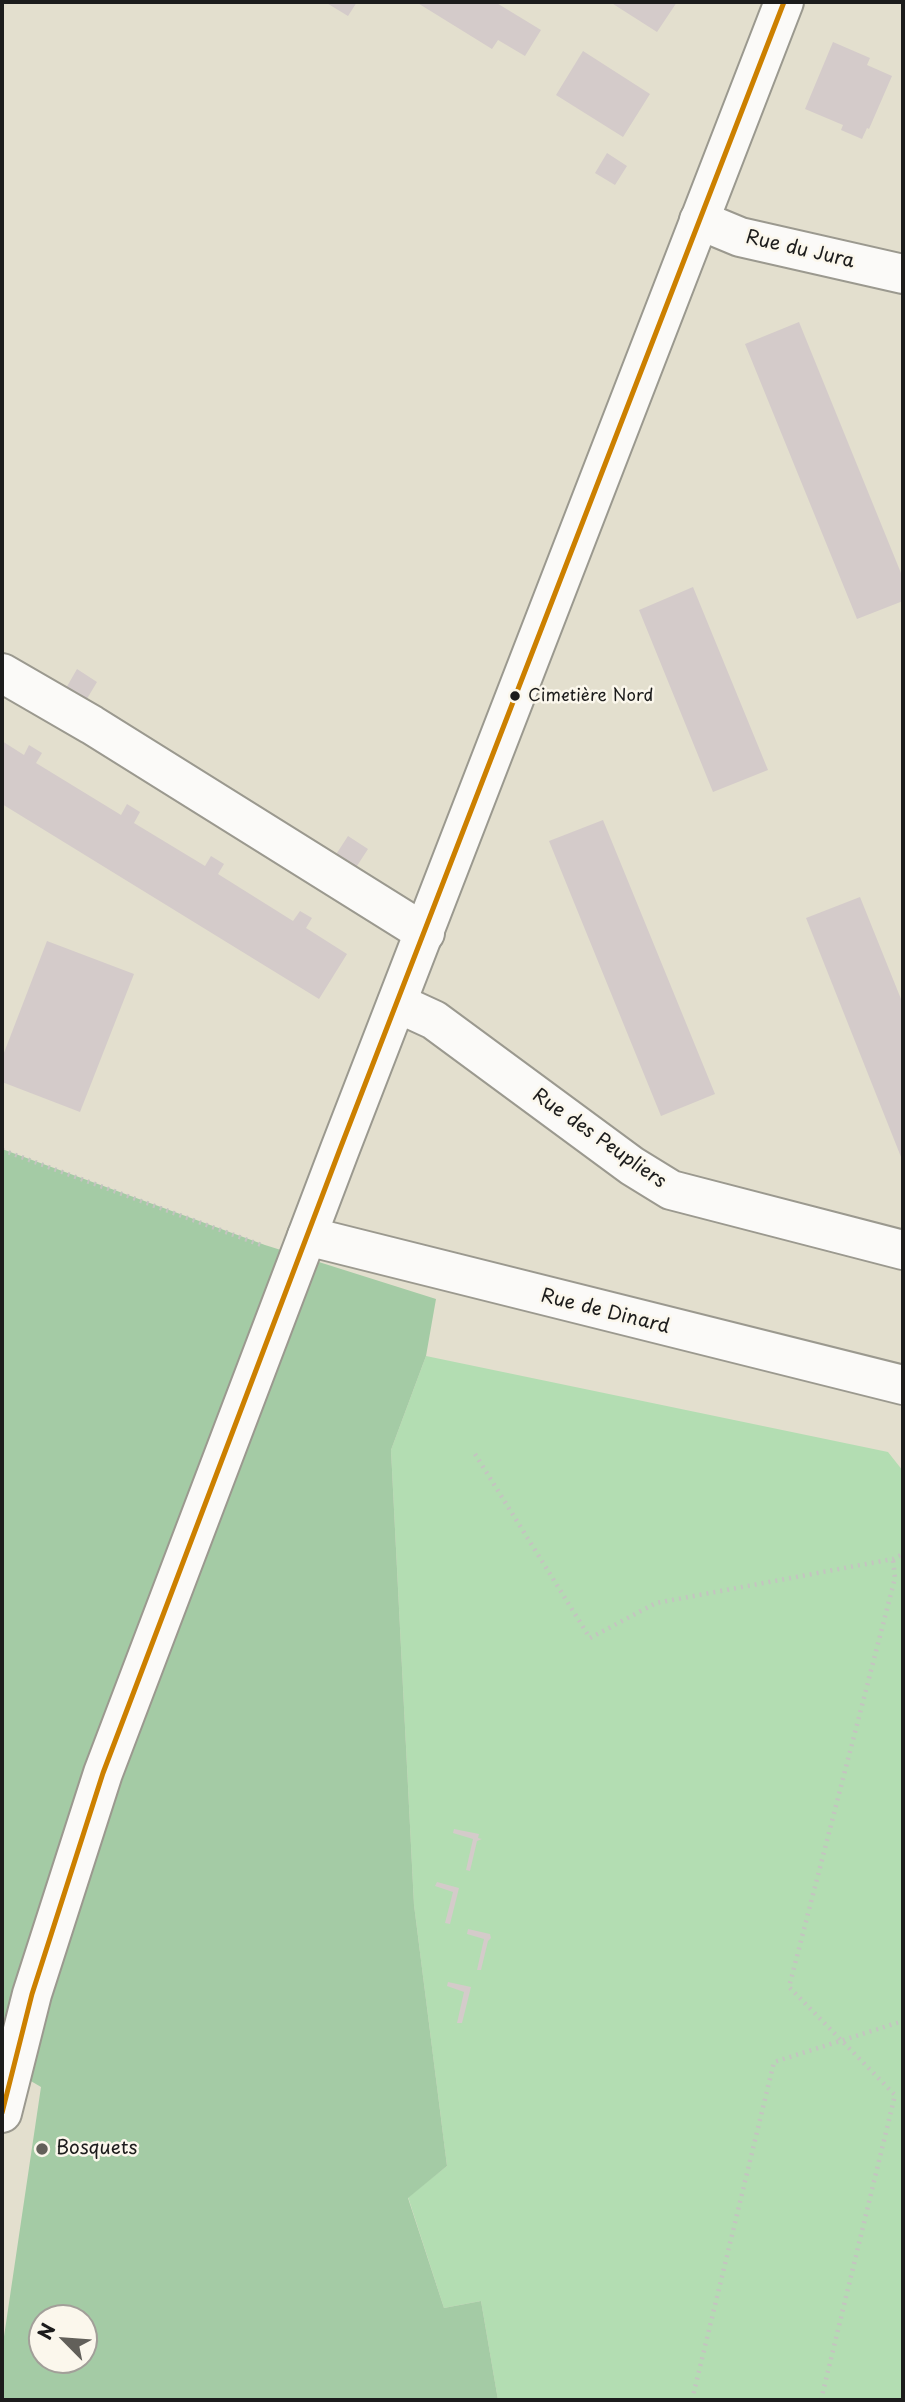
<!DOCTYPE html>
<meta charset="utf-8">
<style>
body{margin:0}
#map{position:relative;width:905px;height:2402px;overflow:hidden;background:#e3dfce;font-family:"Playpen Sans",sans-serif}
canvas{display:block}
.frame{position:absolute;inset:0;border:4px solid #1c1c1c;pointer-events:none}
.north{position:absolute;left:28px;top:2304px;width:70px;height:70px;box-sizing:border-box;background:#fbf7ec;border:2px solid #a29f99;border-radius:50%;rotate:295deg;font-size:19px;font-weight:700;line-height:28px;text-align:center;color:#1c1c1c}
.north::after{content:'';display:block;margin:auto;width:24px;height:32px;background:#62605a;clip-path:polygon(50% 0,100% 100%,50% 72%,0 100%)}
</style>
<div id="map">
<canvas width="905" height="2402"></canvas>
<div class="frame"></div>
<div class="north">N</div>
</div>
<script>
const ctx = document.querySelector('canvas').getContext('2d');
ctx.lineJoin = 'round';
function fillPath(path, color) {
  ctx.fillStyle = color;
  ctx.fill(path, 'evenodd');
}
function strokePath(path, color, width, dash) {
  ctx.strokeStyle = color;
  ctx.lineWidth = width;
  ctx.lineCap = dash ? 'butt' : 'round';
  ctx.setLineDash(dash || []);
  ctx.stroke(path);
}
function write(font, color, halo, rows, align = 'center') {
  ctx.font = font + ' "Playpen Sans",sans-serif';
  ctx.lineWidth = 5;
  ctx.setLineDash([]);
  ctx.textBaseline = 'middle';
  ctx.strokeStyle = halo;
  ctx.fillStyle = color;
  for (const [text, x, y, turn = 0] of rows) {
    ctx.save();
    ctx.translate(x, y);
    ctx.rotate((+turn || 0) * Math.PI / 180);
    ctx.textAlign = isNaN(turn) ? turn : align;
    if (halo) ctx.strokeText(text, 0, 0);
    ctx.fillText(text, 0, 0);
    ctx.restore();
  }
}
const green = new Path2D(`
 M426 1356 888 1452 903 1471V2400H498L481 2301 444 2308 408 2197 447 2166 414 1905 391 1450Z`);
const forest = new Path2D(`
 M2 1149 265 1245 436 1299 426 1356 391 1450 414 1905 447 2166 408 2198 444 2308 481 2301 498 2400H2V2350L41 2087 2 2064ZM42 2318H84V2360H42Z`);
const building = new Path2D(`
 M325 2H357L348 16Z
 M416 2H495L541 30 525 56 498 40 492 49Z
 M610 2H677L657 32Z
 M833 42 870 58 867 65 892 76 869 129 867 128 862 139 841 130 843 125 805 109Z
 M583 51 650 94 623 137 556 95Z
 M607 153 627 166 615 185 595 173Z
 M799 322 903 578V601L857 619 745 344Z
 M693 587 768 770 713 792 639 610Z
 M77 669 97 682 85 702 65 690Z
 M2 741 24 755 29 745 42 753 36 763 121 815 127 804 140 812 134 823 205 866 211 856 224 864 218 874 293 921 300 911 312 918 306 928 347 954 319 999 2 804Z
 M603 820 715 1094 661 1116 549 841Z
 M348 836 368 849 355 869 335 856Z
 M860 897 903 1004V1162L806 918Z
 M47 941 134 974 80 1112 2 1082V1058Z
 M454 1829 479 1834 478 1838 482 1839 477 1841 470 1871 466 1870 473 1839 453 1833Z
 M437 1882 459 1888 450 1924 445 1923 453 1892 435 1886Z
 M468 1929 490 1934 491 1938 488 1941 481 1970H477L484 1939 467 1934Z
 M448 1982 471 1987 462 2023H457L464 1992 447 1986Z`);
const path = new Path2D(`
 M2 1150 264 1246
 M475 1454 590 1638 656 1603 893 1559 903 1554
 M692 2400 774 2062 903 2021
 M821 2400 895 2095 789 1987 895 1578 893 1559`);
const minor = new Path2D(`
 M699 220 740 237 903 274
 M2 673 92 725 425 933
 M397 1003 434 1020 632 1166 671 1190 903 1250
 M307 1236 903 1385`);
const major = new Path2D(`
 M2 2113 32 1994 103 1773 340 1149 784 2`);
const bus1 = new Path2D(`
 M2 2113 32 1994 103 1773 340 1149 784 2`);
const markers = [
 [515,696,6,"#1c1c1c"],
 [42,2149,7,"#62605a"]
];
const busNames = [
 ["Cimetière Nord",528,696]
];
const streetNames = [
 ["Rue du Jura",800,250,13],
 ["Rue des Peupliers",599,1139,35],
 ["Rue de Dinard",605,1312,14]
];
const poiNames = [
 ["Bosquets",56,2149]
];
fillPath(green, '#b3ddb2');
fillPath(forest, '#a4cba5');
fillPath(building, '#d4cbca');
strokePath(minor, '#9b998f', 42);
strokePath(major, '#9b998f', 42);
strokePath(path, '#c4c4c0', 4.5, [2, 5]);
strokePath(minor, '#fbfaf8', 38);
strokePath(major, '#fbfaf8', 38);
strokePath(bus1, '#cc8000', 5);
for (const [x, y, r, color] of markers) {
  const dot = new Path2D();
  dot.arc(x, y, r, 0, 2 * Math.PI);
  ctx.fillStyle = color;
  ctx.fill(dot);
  strokePath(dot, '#fbf7ec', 2.5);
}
write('17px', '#1c1c1c', '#fbf7ec', busNames, 'left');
write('19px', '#1c1c1c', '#fbf7ec', streetNames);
write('19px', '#1c1c1c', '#fbf7ec', poiNames, 'left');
</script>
